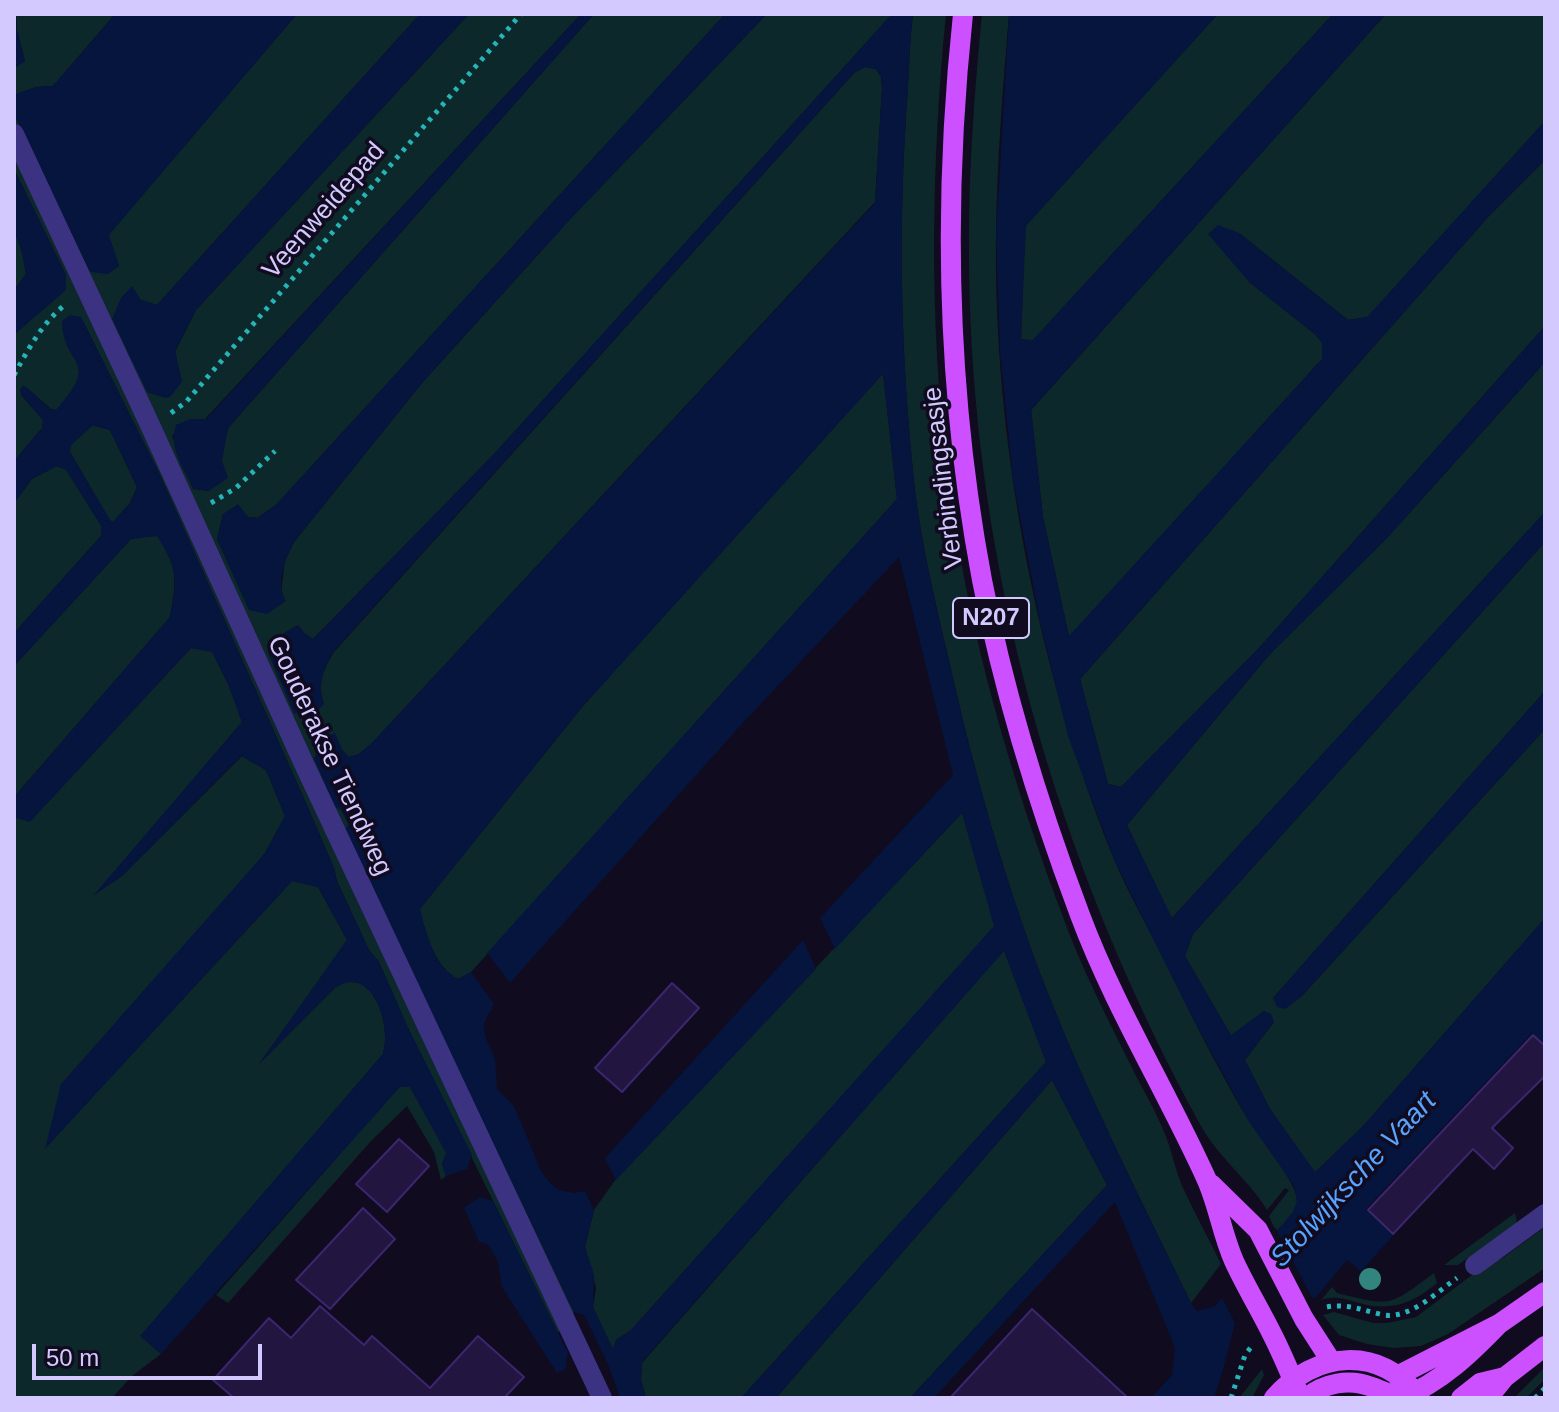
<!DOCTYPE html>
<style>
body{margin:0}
#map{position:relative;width:1559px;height:1412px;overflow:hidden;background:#100b1f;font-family:Arial,sans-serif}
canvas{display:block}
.frame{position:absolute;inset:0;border:16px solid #d4c9ff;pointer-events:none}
.scale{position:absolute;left:32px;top:1344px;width:230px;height:36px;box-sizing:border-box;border:4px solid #d4c9ff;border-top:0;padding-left:10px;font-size:24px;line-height:28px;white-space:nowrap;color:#d4c9ff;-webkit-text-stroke:6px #100b1f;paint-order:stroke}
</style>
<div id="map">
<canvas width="1559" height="1412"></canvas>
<div class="frame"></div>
<div class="scale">50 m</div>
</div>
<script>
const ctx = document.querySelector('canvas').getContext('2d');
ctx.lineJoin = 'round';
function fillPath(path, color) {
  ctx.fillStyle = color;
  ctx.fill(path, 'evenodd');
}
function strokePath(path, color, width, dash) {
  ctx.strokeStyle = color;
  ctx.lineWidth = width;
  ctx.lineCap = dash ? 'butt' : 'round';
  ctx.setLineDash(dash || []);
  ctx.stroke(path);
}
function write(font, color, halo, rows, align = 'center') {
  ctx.font = font + ' Arial,sans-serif';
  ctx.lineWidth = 7;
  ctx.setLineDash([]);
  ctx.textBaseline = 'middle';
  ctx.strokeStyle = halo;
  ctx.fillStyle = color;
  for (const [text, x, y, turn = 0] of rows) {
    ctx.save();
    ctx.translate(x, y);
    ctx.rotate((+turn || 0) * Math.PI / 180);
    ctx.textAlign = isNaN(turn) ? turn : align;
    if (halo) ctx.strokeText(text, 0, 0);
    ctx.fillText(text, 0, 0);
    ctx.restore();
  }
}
const green = new Path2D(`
 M16 14H115L53 86 36 87 14 95V68L25 61 17 30Z
 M297 14H420L157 305 141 300 182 382 175 352 196 310 469 14H581L205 419H190L172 436 193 489 209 491 222 468V452L228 428 594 14H725L276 505 257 518 223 514 217 539 249 609 281 593 285 560 294 542 422 383 572 217 767 14H892L496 452 313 639 305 634 298 625 278 637 324 704C317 683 323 670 334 652L854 73 865 67 876 69 881 77 882 88 875 202 372 743 359 754 349 757 342 750 335 734 341 809 349 825 345 831 574 1312 558 1333 409 1030 379 962 369 950 337 881 334 868 309 810 159 473 81 317 62 329C81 374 90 371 57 410L51 409 27 388 23 386 20 390 22 396 43 420 42 428 14 461V335L66 275 14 169V113L90 271 119 266 108 235Z
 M913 14H946C931 165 929 320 947 471 966 626 1011 780 1066 925 1085 976 1111 1025 1135 1074 1145 1093 1156 1112 1164 1132 1172 1150 1175 1170 1183 1188 1195 1214 1209 1239 1221 1264L1191 1303C1141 1200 1089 1098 1047 991 1005 883 973 769 948 656 935 602 922 546 915 491 901 366 898 240 906 115 909 81 909 47 913 14Z
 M982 14H1009C1003 87 997 160 996 234 993 438 1037 670 1114 859 1126 889 1143 918 1157 946 1186 1004 1214 1063 1247 1118 1258 1136 1298 1183 1297 1201 1297 1212 1283 1224 1276 1232L1269 1216 1289 1190 1285 1188 1267 1210C1249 1180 1218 1157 1201 1126 1056 861 971 564 969 261 968 178 974 96 982 14Z
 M1218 14H1333L1033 340H1021L1025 226Z
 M1386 14H1545V121L1368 317 1348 320 1239 233 1249 282 1316 335 1322 343V359L1069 637 1043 517 1031 410Z
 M1545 160V326L1259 648 1121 787 1108 784 1080 679 1489 216Z
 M14 230 22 252 26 274 14 290Z
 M1545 362V512L1171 919 1127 825 1270 654 1387 538Z
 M883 373 897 499 471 972 458 979C434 967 427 934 419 910L583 706Z
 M93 425 110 430 137 487 130 503 113 522 110 521 70 452V445Z
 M56 466 66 469 102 527 101 536 14 633V503L32 479Z
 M157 535C178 569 177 578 170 617L14 797V666L131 539Z
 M1545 542V691L1273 998 1301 997 1545 729V918L1365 1124 1315 1173 1270 1109 1245 1060 1274 1022 1264 1011 1231 1036 1185 956 1193 934Z
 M191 648 212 651 229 686 242 722 96 893 122 876 242 756 266 770 285 816 265 853 45 1148 292 881 318 887 347 940 263 1060 336 987C373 964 392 1026 383 1054L141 1336 161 1354 132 1376 112 1398H14V817L30 821Z
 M962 813 995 926 631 1330 616 1340 613 1350 593 1307 596 1288 585 1247 594 1210 616 1179Z
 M1004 950 1046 1062 741 1398H646L641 1380 642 1363Z
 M1052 1080 1107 1185 910 1398H776Z
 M400 1086 410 1087 447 1153 442 1163 446 1176 441 1180 434 1152 407 1106 371 1141 228 1303 216 1295Z
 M1515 1213 1517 1223 1458 1265H1444Z
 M1545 1227V1268L1448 1334 1421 1346 1394 1348 1367 1344 1339 1335 1323 1315 1334 1312 1373 1323H1387L1416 1317 1480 1269 1504 1257Z
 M1434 1273 1437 1283C1413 1303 1391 1312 1359 1303 1345 1299 1336 1295 1321 1300L1332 1287 1337 1293C1393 1307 1389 1306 1434 1273Z
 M1545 1367V1379L1526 1398H1514Z
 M1262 1369 1264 1375 1252 1398H1239Z`);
const water = new Path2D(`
 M14 14H16L17 30 25 61 14 68Z
 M115 14H297L109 235 119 266 108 274 90 272 14 113V95L36 87 53 86Z
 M420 14H469L196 310 175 351 182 382 170 397 165 398 147 392 112 319 121 298 132 286 141 300 157 305Z
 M581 14H594L228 428 222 461 228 478 209 491 194 489C184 470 168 447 176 425L190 419H206Z
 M725 14H767L572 217 422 383 294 542C285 560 275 583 286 601L267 614 249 610 217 539 223 514 238 504 248 517 257 518 276 505Z
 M892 14H913C909 47 909 81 906 115 898 240 901 366 915 491 922 546 935 602 948 656 973 769 1005 883 1047 991 1089 1098 1141 1200 1191 1303L1197 1311 1215 1306 1293 1212 1297 1201 1294 1186 1248 1120 1190 1013 1115 862 1068 736 1041 626 1013 480 1000 351 996 235 1009 14H1218L1026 226 1021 339 1033 340 1333 14H1386L1031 410 1043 517 1069 636 1322 359V343L1316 335 1249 282 1208 234 1218 225 1239 233 1348 320 1367 317 1545 121V160L1489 216 1080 679 1108 784 1121 787 1259 648 1545 326V362L1387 538 1270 654 1127 825 1172 918 1545 512V542L1193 934 1185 956 1231 1035 1264 1011 1271 1014 1274 1022 1245 1060 1270 1109 1315 1172 1365 1124 1545 918V1045L1532 1033 1366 1209 1393 1236 1361 1271 1347 1260 1316 1297 1231 1345 1214 1398H1151L1172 1375 1175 1348 1115 1202 934 1398H910L1107 1185 1052 1080 776 1398H741L1046 1062 1004 951 642 1362 641 1380 646 1398H620L608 1364 584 1315 574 1312 344 831 349 824 341 810 335 807 314 759 322 739 335 733 342 750 349 757 359 754 372 743 875 203 882 88 881 77 876 69 865 67 854 73 334 651C323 670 317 683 324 704L313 716 294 713 268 653 278 637 298 625 305 634 313 639 496 452ZM883 374 897 499 487 953 510 983 741 725 899 557 953 775 820 918 835 949 962 813 994 926 631 1330 616 1340 613 1349 593 1307 594 1275 585 1247 594 1210 585 1191 574 1193 559 1190 550 1183 541 1171 514 1106 497 1089 495 1059 485 1036 484 1023 494 1004 471 972 458 979C433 967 427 934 420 909L583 706Z
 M14 169 66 275V290L14 335V290L26 274 22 252 14 230Z
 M70 315 81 317 159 473 309 810 334 868 337 882 369 950 379 962 409 1030 472 1155 467 1169 446 1176 442 1163 446 1153 410 1087H400L161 1354 140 1336 383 1054C392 1027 373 964 336 987L258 1065 347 940 318 887 292 881 45 1149 61 1084 265 853 285 816 266 770 241 756 122 876 93 896 242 722 229 686 212 652 191 648 30 822 14 817V797L170 617C178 578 178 569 157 536L131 539 14 666V633L101 536 102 527 66 470 57 466 32 479 14 503V461L42 428 43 420 22 396 20 390 23 386 27 388 50 409 56 410C103 357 63 369 62 321ZM93 425 110 430 137 487 130 503 113 522 110 520 70 452 71 445Z
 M1545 691V729L1301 997 1285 1009 1277 1007 1273 998Z
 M803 940 816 969 616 1180 605 1158Z
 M480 1197 493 1201 568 1353 565 1370 557 1373 502 1287 498 1262 488 1244 479 1242 464 1208Z`);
const pier = new Path2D(`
 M1275 1227 1314 1301 1234 1347 1218 1398H1216L1235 1323 1220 1294Z`);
const building = new Path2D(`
 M672 983 699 1008 622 1092 595 1068Z
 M1533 1035 1545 1046V1076L1492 1128 1513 1148 1494 1169 1473 1149 1393 1234 1368 1210Z
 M399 1139 429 1166 387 1212 356 1184Z
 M363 1208 395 1239 330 1309 296 1280Z
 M320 1306 364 1345 372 1336 430 1388 478 1336 524 1377 504 1398H234L213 1380 269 1318 291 1338Z
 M1032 1309 1128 1398H950Z`);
const path = new Path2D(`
 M14 375C29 348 42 323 66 304
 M171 413 186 402 521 14
 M211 503 236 488 275 451
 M1327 1307C1347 1303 1364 1311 1384 1315 1410 1319 1437 1292 1457 1278
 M1231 1398 1245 1355 1251 1347
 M1535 1398 1545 1388`);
const street = new Path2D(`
 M14 134 150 425 305 766 602 1398
 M1475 1265 1545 1214`);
const primary = new Path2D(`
 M963 14C943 201 947 395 982 580 1004 694 1039 806 1080 915 1114 1006 1166 1090 1206 1178 1218 1204 1222 1234 1234 1261 1245 1285 1259 1308 1271 1332 1282 1353 1291 1376 1301 1398
 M1211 1184 1258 1230 1304 1319 1331 1361
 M1397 1376 1499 1324 1545 1292
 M1274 1398C1314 1351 1381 1344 1420 1398
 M1306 1398C1324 1383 1349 1378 1372 1387 1382 1390 1391 1396 1402 1398 1441 1382 1470 1354 1499 1324
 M1461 1398 1480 1383 1505 1377
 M1488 1398 1505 1377 1545 1346`);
const trees = [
 [1370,1279]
];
const shields = [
 [991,618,76]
];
const shieldNames = [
 ["N207",991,618]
];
const streetNames = [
 ["Veenweidepad",324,211,-49],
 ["Verbindingsasje",944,478,-97],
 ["Gouderakse Tiendweg",329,756,65]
];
const waterNames = [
 ["Stolwijksche Vaart",1354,1180,-47]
];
fillPath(green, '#0d282a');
fillPath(water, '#05153d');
fillPath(pier, '#100b1f');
fillPath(building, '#221641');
strokePath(building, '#3b266f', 2);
strokePath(path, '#25b4b7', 5, [4, 6]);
strokePath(street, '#3c3282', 20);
strokePath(primary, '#cc50ff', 20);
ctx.fillStyle = '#32847f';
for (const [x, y] of trees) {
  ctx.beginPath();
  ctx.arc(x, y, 11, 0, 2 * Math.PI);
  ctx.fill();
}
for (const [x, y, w] of shields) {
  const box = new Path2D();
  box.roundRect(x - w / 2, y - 20, w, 40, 6);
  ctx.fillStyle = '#100b1f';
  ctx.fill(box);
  strokePath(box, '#d4c9ff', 2);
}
write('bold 24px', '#d4c9ff', null, shieldNames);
write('26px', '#d4c9ff', '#100b1f', streetNames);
write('italic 28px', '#57a3ff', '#100b1f', waterNames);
</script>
